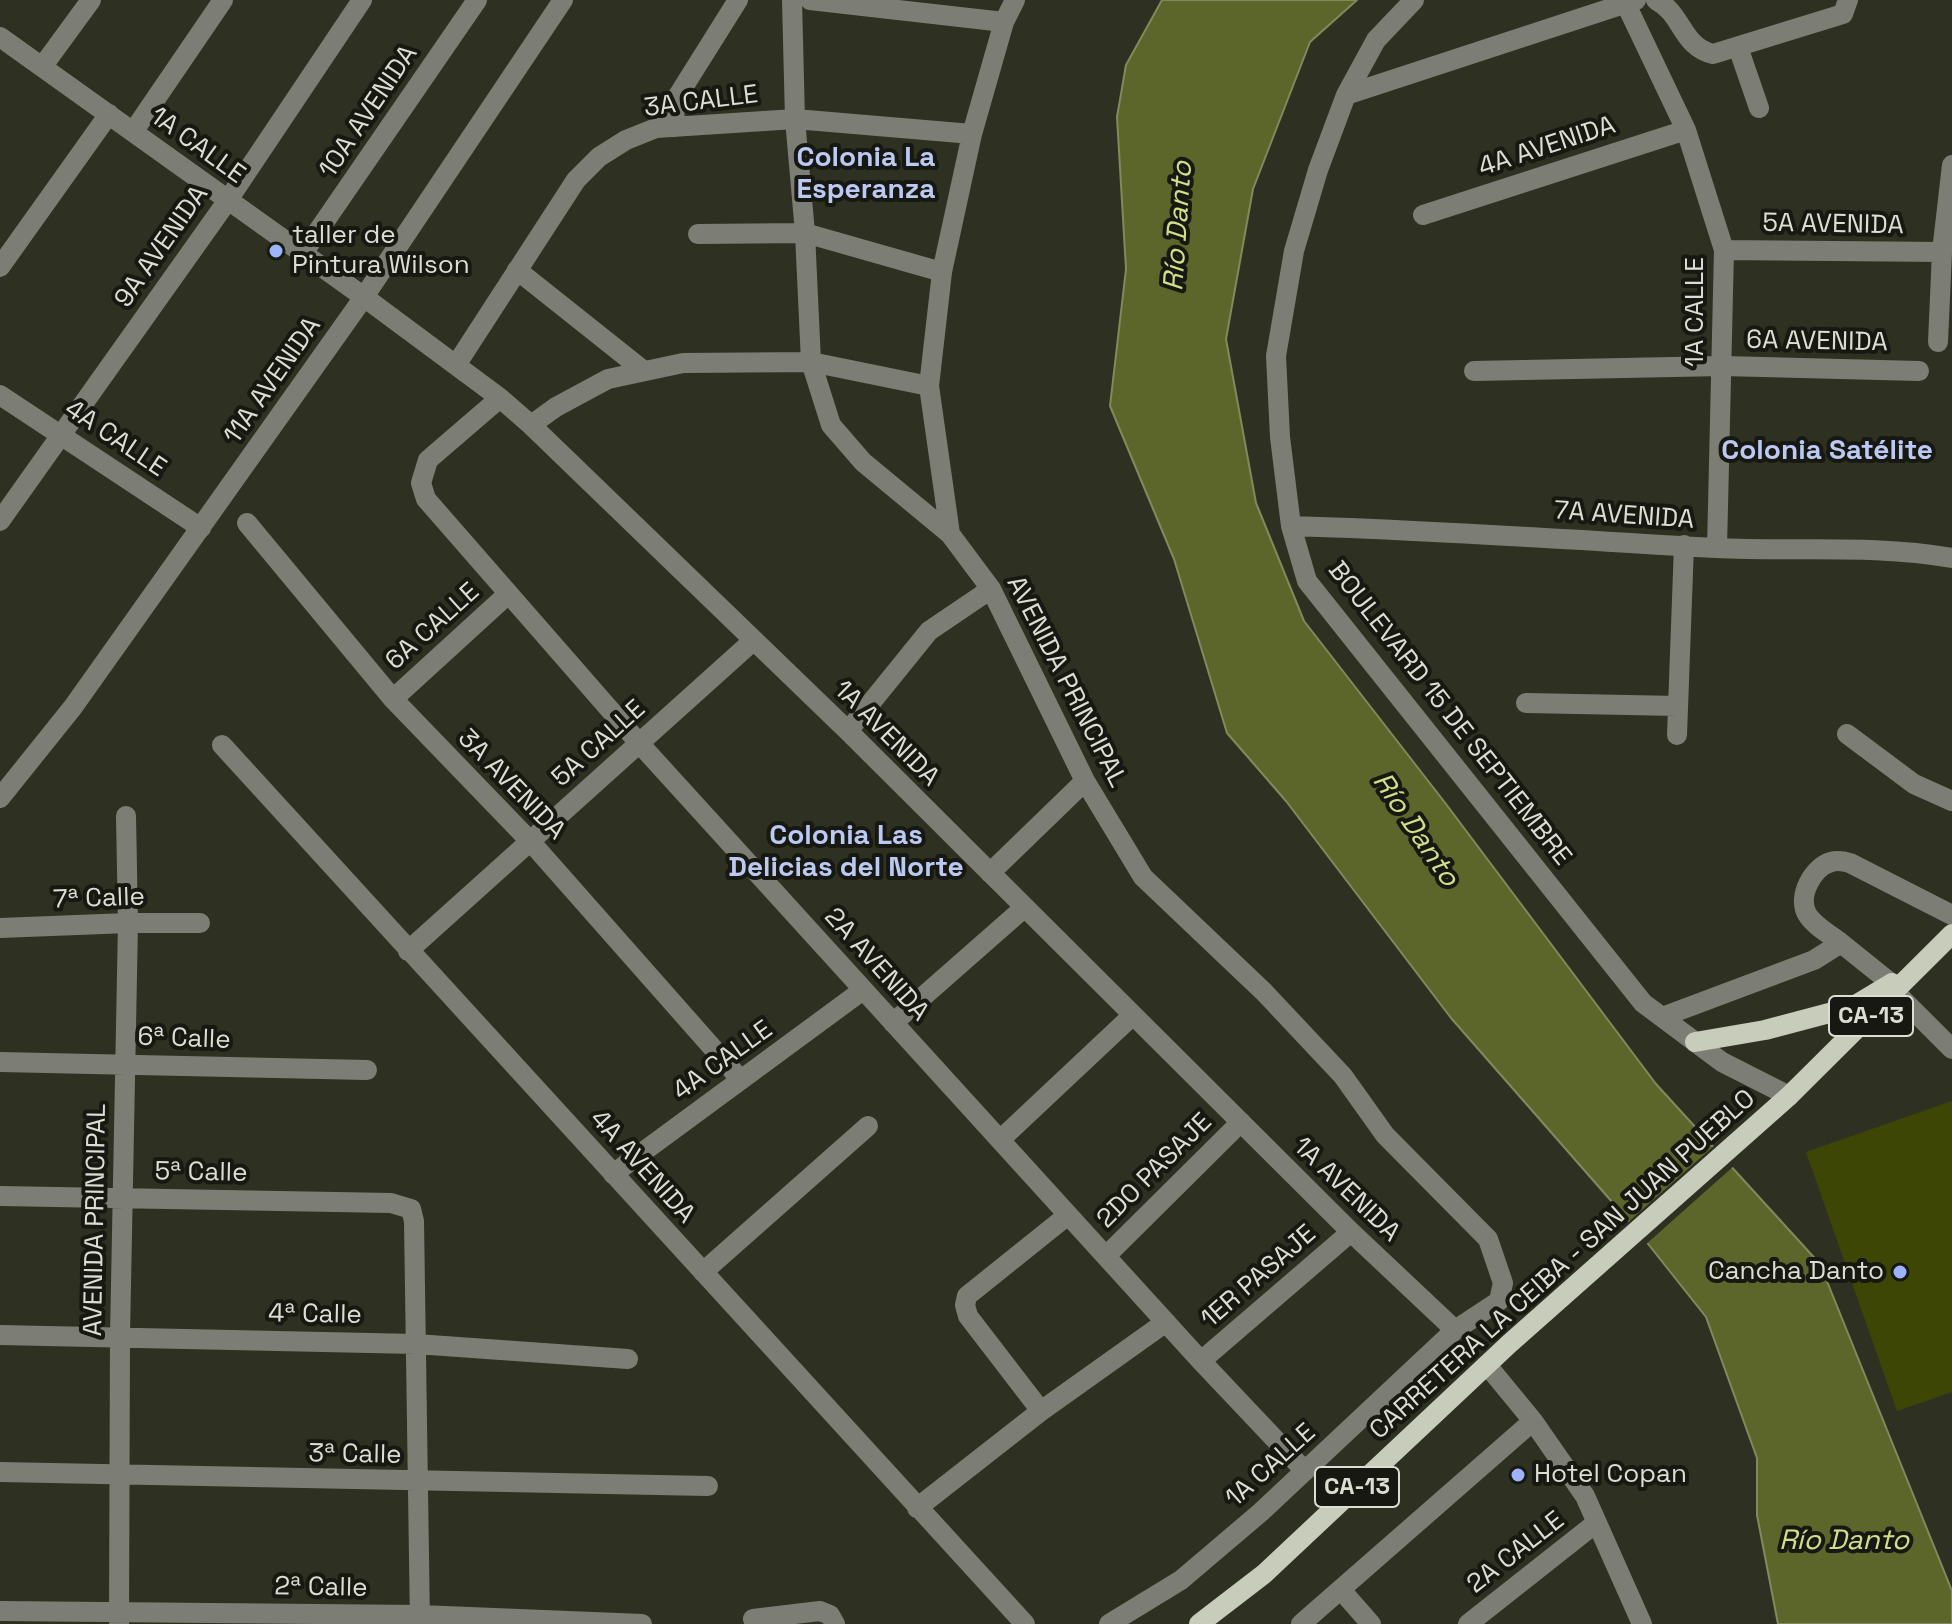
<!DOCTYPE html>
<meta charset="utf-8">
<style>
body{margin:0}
canvas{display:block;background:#2e3121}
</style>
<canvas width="1952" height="1624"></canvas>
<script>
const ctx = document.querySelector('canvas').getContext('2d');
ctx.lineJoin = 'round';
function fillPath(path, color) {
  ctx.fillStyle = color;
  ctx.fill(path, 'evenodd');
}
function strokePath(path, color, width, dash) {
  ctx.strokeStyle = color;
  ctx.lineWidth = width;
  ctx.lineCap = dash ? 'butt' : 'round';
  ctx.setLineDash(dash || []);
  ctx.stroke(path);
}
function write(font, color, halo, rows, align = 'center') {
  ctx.font = font + ' "Space Grotesk",sans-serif';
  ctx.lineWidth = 8;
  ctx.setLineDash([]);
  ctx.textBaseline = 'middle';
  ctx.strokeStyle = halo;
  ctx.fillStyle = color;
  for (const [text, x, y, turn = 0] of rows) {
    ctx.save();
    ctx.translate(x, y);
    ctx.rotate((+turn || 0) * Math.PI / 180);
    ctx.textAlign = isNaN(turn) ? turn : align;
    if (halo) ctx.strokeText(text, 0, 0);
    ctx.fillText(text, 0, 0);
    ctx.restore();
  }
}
const green = new Path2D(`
 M1952 1101V1392L1897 1411 1806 1152Z`);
const water = new Path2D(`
 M1162 0H1357L1310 42 1253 189 1226 339 1256 503 1304 621 1446 804 1656 1084 1820 1264 1952 1591V1624H1778L1757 1515V1458L1706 1317 1641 1235 1451 1018 1286 801 1227 733 1174 559 1110 406 1126 269 1117 117 1126 65Z`);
const pier = new Path2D(`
 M1716 1144 1735 1165 1644 1246 1626 1224Z`);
const minor = new Path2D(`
 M792 0 795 119 805 233 811 362 831 425 863 462 950 534 991 589 1085 781 1143 877 1264 992 1343 1076 1385 1135 1488 1239 1503 1283 1499 1301 1455 1330 1261 1512 1181 1580 1109 1624
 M810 0 1004 22
 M1414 0 1376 40 1346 95 1318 170 1294 251 1276 356 1280 437 1291 526 1307 581 1643 1003 1722 1062 1789 1096
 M1624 0 1686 130 1724 250 1717 548
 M1656 0C1683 14 1681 46 1713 54L1843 14 1848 0
 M0 37 364 297 500 398 531 425 848 731 1351 1232 1455 1330
 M1738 47 1759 108
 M42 67 91 0
 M1346 95 1636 0
 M675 127 674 102 738 0
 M133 132 223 0
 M1423 215 1686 130
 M698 234 805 233 942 272
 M1724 250 1942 252
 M303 253 477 0
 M0 267 109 114
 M517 270 644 371
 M1938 342 1942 252 1952 165
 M456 365 576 180 599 157 626 140 656 128 795 119 972 134
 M1474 371 1723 366 1919 371
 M0 395 201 528
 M500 398 428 460 421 483 426 499 639 743 1201 1361 1305 1471
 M531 425 556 407 608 379 683 363 811 362 929 386
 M0 521 228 200 362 0
 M247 523 393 699 530 841 741 1080
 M1291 526C1433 530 1574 540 1716 548 1795 552 1874 544 1952 558
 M950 534 929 386 942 272 972 134 1004 22 1015 0
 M393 699 508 594
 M1526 703 1678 706
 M848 731 929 631 991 589
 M1847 734 1914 784 1952 801
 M1677 735 1684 545
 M222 745 1025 1624
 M0 798 73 707 364 297 563 0
 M990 873 1085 781
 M0 928 128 923H200
 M1841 943C1831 935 1813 925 1807 914 1797 896 1813 867 1831 862 1838 860 1843 861 1850 863L1952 915
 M408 951 754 640
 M1895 992 1952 1049
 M1662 1017 1814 960 1841 943 1892 984
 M893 1023 1025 907
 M0 1062 367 1070
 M1000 1140 1133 1015
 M613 1174 863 990
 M0 1196 391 1203 411 1209 414 1221 420 1624
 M1106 1256 1241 1122
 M703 1272 868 1126
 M0 1335 416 1344 628 1359
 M1201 1361 1351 1232
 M1487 1365 1533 1421 1585 1496 1642 1624
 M1041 1411 968 1316 965 1305 967 1296 1068 1215
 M0 1472 708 1486
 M917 1508 1041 1411 1166 1322
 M1342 1591 1371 1624
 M0 1611 420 1615 642 1624
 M753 1619 820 1611 830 1615 835 1624
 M119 1624 120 1336 128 923 126 816
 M1301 1624 1533 1421
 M1468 1624 1596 1523`);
const major = new Path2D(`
 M1695 1042 1765 1030 1852 1007 1892 983
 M1199 1624 1264 1574 1509 1344 1789 1096 1952 934`);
const markers = [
 [276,251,8,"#9db4fd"],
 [1900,1272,8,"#9db4fd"],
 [1518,1475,8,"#9db4fd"]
];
const shields = [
 [1871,1016,84],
 [1357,1487,84]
];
const shieldNames = [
 ["CA-13",1871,1016],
 ["CA-13",1357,1487]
];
const streetNames = [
 ["3A CALLE",701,102,-7],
 ["10A AVENIDA",369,112,-56],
 ["1A CALLE",197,146,36],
 ["4A AVENIDA",1547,147,-18],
 ["5A AVENIDA",1833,225,1],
 ["9A AVENIDA",162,247,-55],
 ["1A CALLE",1696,312,-90],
 ["6A AVENIDA",1817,342,1],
 ["11A AVENIDA",273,381,-55],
 ["4A CALLE",115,439,34],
 ["7A AVENIDA",1624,516,4],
 ["6A CALLE",433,627,-42],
 ["AVENIDA PRINCIPAL",1066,682,63],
 ["BOULEVARD 15 DE SEPTIEMBRE",1449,714,52],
 ["1A AVENIDA",886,734,45],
 ["5A CALLE",599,744,-42],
 ["3A AVENIDA",511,785,46],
 ["7ª Calle",99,899,-2],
 ["2A AVENIDA",876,965,48],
 ["6ª Calle",184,1039,2],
 ["4A CALLE",723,1061,-36],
 ["4A AVENIDA",642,1167,48],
 ["2DO PASAJE",1155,1171,-45],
 ["5ª Calle",201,1173,1],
 ["1A AVENIDA",1346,1190,44],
 ["AVENIDA PRINCIPAL",96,1220,-89],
 ["CARRETERA LA CEIBA - SAN JUAN PUEBLO",1563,1265,-42],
 ["1ER PASAJE",1259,1277,-41],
 ["4ª Calle",315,1315,1],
 ["3ª Calle",355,1455,1],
 ["1A CALLE",1271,1466,-42],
 ["2A CALLE",1516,1553,-38],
 ["2ª Calle",321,1588,1]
];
const poiNames = [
 ["taller de",292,236],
 ["Pintura Wilson",292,266],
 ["Cancha Danto",1884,1272,"right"],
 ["Hotel Copan",1534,1475]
];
const neighbourhoodNames = [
 ["Colonia La",866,158],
 ["Esperanza",866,190],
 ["Colonia Satélite",1827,451],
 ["Colonia Las",846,836],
 ["Delicias del Norte",846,868]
];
const waterNames = [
 ["Río Danto",1179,226,-86],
 ["Río Danto",1415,830,56],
 ["Río Danto",1844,1541]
];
fillPath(green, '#3e4606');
fillPath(water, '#5c652a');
strokePath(water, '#82895d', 2);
fillPath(pier, '#2e3121');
strokePath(minor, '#7c7e75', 20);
strokePath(major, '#c8ccbb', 20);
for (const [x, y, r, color] of markers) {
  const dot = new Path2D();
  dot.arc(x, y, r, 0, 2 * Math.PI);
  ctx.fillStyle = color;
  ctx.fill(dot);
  strokePath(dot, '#171811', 3);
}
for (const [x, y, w] of shields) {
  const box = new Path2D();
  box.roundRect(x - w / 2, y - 20, w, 40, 6);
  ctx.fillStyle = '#171811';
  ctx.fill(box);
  strokePath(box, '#dcded4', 2);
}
write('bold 24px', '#dcded4', null, shieldNames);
write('26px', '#dcded4', '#171811', streetNames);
write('26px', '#dcded4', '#171811', poiNames, 'left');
write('bold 28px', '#bbc9f3', '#171811', neighbourhoodNames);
write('italic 28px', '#d0e088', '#171811', waterNames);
</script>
